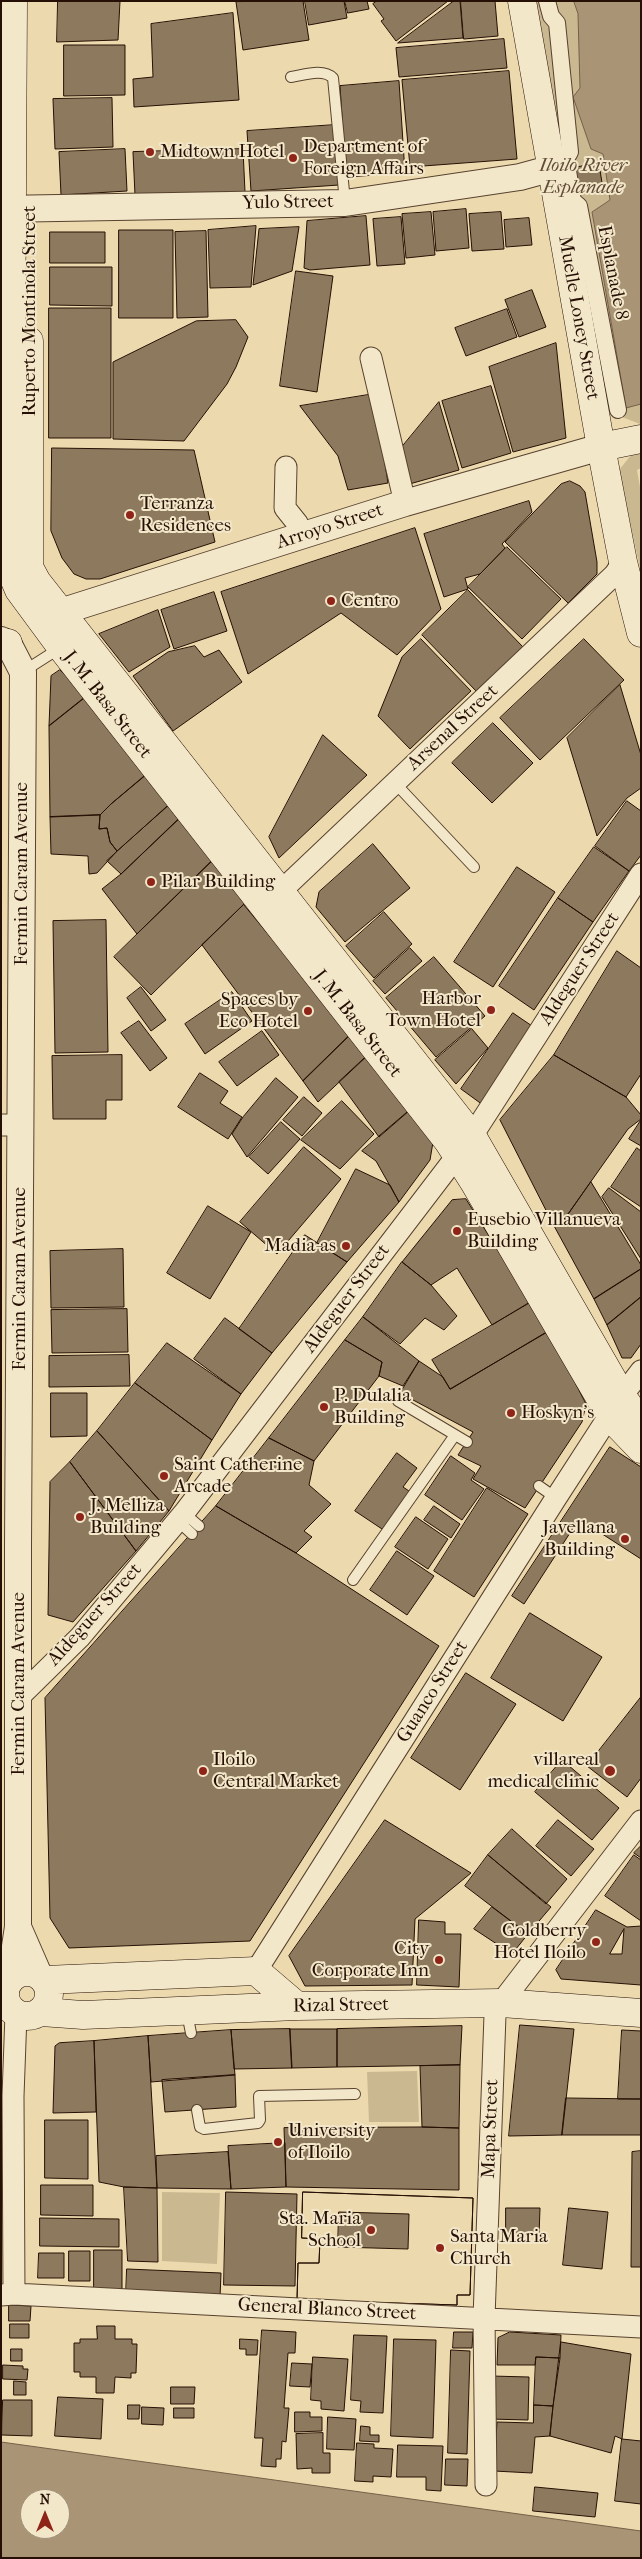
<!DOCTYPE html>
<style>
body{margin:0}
#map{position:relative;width:642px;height:2559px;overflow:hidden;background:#ecdaae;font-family:"IM FELL French Canon",serif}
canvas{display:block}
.frame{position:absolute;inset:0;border:2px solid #261005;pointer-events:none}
.north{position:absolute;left:20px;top:2489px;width:50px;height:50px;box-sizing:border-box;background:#f3e7ca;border:1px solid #a1917b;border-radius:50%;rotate:0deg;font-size:14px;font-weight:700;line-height:20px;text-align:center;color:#261005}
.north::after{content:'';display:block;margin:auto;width:18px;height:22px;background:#8f2418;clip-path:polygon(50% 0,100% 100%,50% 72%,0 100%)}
</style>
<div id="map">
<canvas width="642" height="2559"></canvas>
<div class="frame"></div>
<div class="north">N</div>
</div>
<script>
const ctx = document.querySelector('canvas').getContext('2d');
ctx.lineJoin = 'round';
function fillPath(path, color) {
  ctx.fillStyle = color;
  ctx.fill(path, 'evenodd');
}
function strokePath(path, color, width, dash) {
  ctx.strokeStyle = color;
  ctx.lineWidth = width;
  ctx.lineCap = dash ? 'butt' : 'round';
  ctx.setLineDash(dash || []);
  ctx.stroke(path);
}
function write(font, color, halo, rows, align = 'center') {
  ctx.font = font + ' "IM FELL French Canon",serif';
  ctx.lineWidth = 4;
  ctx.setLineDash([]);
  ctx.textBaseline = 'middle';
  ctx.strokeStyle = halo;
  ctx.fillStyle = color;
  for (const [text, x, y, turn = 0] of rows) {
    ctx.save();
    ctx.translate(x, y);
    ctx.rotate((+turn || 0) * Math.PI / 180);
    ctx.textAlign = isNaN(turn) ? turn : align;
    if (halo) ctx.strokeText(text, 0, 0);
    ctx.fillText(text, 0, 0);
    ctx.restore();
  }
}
const green = new Path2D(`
 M531 1H585L610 200 592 212 626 407 641 404 640 424 609 412 574 213Z
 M641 448V468L637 470 641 493V573L619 470 636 449Z
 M417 2071 419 2122H369L367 2072Z
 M162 2192 220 2193 217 2264 162 2261Z`);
const water = new Path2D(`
 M574 1H641V404L626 408 592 212 610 200 603 154 591 149 573 97 580 88 578 14Z
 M1 2442 641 2531V2558H1ZM30 2499H60V2529H30Z`);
const building = new Path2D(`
 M58 1H120L118 40 57 42Z
 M303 1 309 40 243 50 236 2Z
 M305 1H344L347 18 309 25Z
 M345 1H367L369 9 348 13Z
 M377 1H448L396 41 381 21 384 19 373 4Z
 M454 1H460L463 38 398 43Z
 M461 1H495L498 36 464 39Z
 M233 13 239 100 134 107 133 79 153 77 151 24Z
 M504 39 507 68 399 77 396 48Z
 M64 45H125V95L64 96Z
 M509 71 517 159 410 167 402 80Z
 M399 81 405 173 346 177 340 86Z
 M112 98 113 147 55 149 53 99Z
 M335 125 339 185 251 191 247 131Z
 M125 149 127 191 61 195 59 152Z
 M243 149 245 192 135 195 133 152Z
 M599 164 603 189 575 193 571 168Z
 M466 209 469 248 436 251 433 212Z
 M431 212 435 255 406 258 402 214Z
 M501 212 504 249 472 251 469 214Z
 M366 216 370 265 310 270 304 268 307 221Z
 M401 217 405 264 377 266 373 219Z
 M529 218 532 245 506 247 504 220Z
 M256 226 251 287 210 288 208 230Z
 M299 227 292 271 253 285 259 229Z
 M119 230H173V318H119Z
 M206 231 208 317 177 318 175 232Z
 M50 232H105V263H50Z
 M50 267H112V306L50 305Z
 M296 271 333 276 317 392 280 386Z
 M532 290 546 327 519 337 505 300Z
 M49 308H111V438H49Z
 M507 309 517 337 466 356 455 328Z
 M236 320 248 337 236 367 227 384 184 441 113 439V362L196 321Z
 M556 343 566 438 513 452 489 367Z
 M491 386 511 453 462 468 442 401Z
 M374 394 388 483 348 490 338 456 300 406Z
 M439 402 459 470 406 485 397 453Z
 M52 448 194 450 215 542 100 579H86L74 574 62 558 51 531Z
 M570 481 580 486 585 492 597 562V574L568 603 505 542 561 484Z
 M529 501 532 512 502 544 505 548 480 574 465 578 468 589 444 597 424 534Z
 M415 528 441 609 397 655 341 613 248 674 221 592Z
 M507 547 561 599 522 639 468 587Z
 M468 590 523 647 476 691 422 635Z
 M214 592 227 631 174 649 161 610Z
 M158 610 170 647 129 672 99 634Z
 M421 639 471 691 410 749 378 716 402 657Z
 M584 639 624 680 540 760 500 718Z
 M195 646 204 657 219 650 242 682 173 731 133 676 168 652Z
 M60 670 88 695 49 726 51 676Z
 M620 685 641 755V788L627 798 597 836 567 738Z
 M88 695 147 774 111 804 100 815 50 817 49 726Z
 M493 723 533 763 492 803 452 763Z
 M323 735 367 775 279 858 269 837Z
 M147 774 170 804 117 851 110 842 107 828 99 829 100 815 111 804Z
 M627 801 641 811V855L629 871 595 846Z
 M170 804 182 816 121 874 107 861Z
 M100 815 99 829 107 828 110 842 117 851 97 873 89 874 88 856 51 854 50 817Z
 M182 816 214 859 137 934 102 889 121 874Z
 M373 844 410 888 345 942 316 907 319 892Z
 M594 847 629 871 593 922 558 898Z
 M214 859 246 902 151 995 114 957Z
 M517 867 555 892 493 987 454 962Z
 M558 898 593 922 534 1010 499 986Z
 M244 905 351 1034 303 1081 202 945Z
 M384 912 412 944 374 978 346 946Z
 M106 920 108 1052 55 1053 53 921Z
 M410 948 422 961 385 994 373 981Z
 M617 951 641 968V1074L626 1097 554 1055Z
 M434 957 485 1016 436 1057 386 998Z
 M141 987 166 1020 151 1031 127 998Z
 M232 992 252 1021 205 1054 185 1024Z
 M513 1013 535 1028 483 1105 461 1089Z
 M139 1021 167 1058 150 1071 121 1033Z
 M472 1029 488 1048 456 1084 435 1060Z
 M262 1031 279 1055 237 1086 219 1062Z
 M351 1034 368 1055 318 1102 303 1081Z
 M122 1055V1100H106V1119H53L52 1056Z
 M368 1055 410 1110 379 1137 339 1082Z
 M554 1055 626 1097 641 1115V1119L628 1129 568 1214 553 1224 500 1120Z
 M200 1073 228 1091 220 1103 242 1117 228 1139 178 1107Z
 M276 1078 298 1097 247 1157 232 1134 243 1117Z
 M304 1097 322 1113 302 1136 283 1120Z
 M342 1101 374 1134 340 1169 301 1140Z
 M410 1110 433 1142 430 1160 399 1202 376 1161 362 1151Z
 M641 1120V1146L629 1139Z
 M281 1122 300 1139 268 1174 249 1157Z
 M304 1147 341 1179 277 1254 240 1222Z
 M637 1148 641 1151V1207L611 1187Z
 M356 1169 390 1185 399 1202 347 1262 317 1243Z
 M591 1182 641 1265V1269L594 1299 553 1224 568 1214Z
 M609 1188 641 1212V1259L602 1197Z
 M466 1199 530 1302 492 1325 457 1268 431 1285 402 1262 452 1200Z
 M208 1206 251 1232 210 1299 167 1273Z
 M305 1235 347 1262 272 1353 239 1329Z
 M123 1249 124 1307 51 1308 50 1251Z
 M402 1262 431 1285 457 1316 444 1330 425 1318 400 1344 363 1317Z
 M641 1269V1297L607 1325 594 1299Z
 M641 1297V1344L631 1358H622L607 1325Z
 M532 1302 549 1331 450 1389 432 1360Z
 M127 1309 128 1352 52 1353 51 1310Z
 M363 1317 419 1361 403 1386 379 1376 382 1362 345 1340Z
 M225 1318 272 1353 241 1394 194 1359Z
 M549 1331 586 1404 582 1422 525 1508 473 1479 481 1466 458 1455 473 1432 400 1393 419 1361 443 1377 450 1389Z
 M345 1340 382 1362 379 1376 314 1461 269 1438Z
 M167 1343 241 1394 212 1440 135 1383Z
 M129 1355 130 1386 49 1387V1356Z
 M135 1383 212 1440 169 1511 97 1431Z
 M51 1393H87V1436L51 1437Z
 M97 1431 169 1511 136 1551 70 1462Z
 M269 1438 314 1461 309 1485 331 1504 304 1531 312 1537 296 1553 216 1506Z
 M610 1447 641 1467V1559L579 1519 524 1604 512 1596Z
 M397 1453 417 1468 403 1487 412 1493 385 1531 355 1511Z
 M451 1456 475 1473 471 1480 484 1489 462 1520 425 1495Z
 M70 1462 136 1551 73 1622 48 1615 50 1482Z
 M487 1488 528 1514 474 1597 434 1571Z
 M216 1506 296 1553 439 1646 250 1941 69 1948 50 1918 45 1698Z
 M434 1506 460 1524 451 1538 424 1520Z
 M416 1517 448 1539 428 1569 395 1547Z
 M397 1551 434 1576 407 1615 370 1590Z
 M530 1613 602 1657 563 1721 491 1678Z
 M466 1673 516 1704 460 1790 411 1758Z
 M641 1697V1778L627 1797 587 1766Z
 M562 1760 619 1808 592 1840 535 1792Z
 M385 1820 471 1873 415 1919 412 1985 305 1986 289 1956Z
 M558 1820 594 1849 571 1876 536 1846Z
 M512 1829 567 1879 546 1904 488 1855Z
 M641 1846V1858L634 1853Z
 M488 1855 551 1907 528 1934 465 1886Z
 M634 1855 641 1860V1921L605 1896Z
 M492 1907 528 1934 512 1954 474 1929Z
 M596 1910 627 1927 641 1926V1985L561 1979 556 1970ZM624 1929 622 1954H610Z
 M419 1920 445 1922V1934H461L459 1987 417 1985Z
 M520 2025 574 2029 562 2135 509 2136Z
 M462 2026 460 2065 337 2067V2029Z
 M290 2029 292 2068 234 2069 231 2030Z
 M290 2029H337V2067L292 2068Z
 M231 2030 235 2075 151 2082 148 2036Z
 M622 2030 641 2031V2099H618Z
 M148 2036 157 2188 124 2187 99 2182 94 2041Z
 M94 2041 96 2112 53 2113 55 2046 59 2043Z
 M460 2065 459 2128 422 2127 420 2066Z
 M235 2075 236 2107 165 2112 162 2080Z
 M566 2098 641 2099V2135H562Z
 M45 2120H88V2179L45 2178Z
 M422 2127 459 2128V2190L286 2187 284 2128Z
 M285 2143 286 2187 231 2189 228 2146Z
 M641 2151V2267H631L632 2152Z
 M228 2152 231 2189 157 2188 156 2156Z
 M41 2185H93V2216L41 2215Z
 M124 2187 157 2188 158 2262 128 2261Z
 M226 2192 297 2194 295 2286 224 2285Z
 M303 2192 473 2198 470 2295H457V2305L297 2300 298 2263H319L320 2239 302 2238ZM339 2212 409 2214 408 2249 338 2247Z
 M303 2192 473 2198 470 2295H457V2305L297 2300 298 2263H319L320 2239 302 2238Z
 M506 2208H540L539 2236H506Z
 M569 2208 608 2212 602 2269 563 2265Z
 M40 2218 119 2219V2247L40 2246Z
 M94 2250H122V2289H94Z
 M69 2251H90V2281H69Z
 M39 2253H64V2278H38Z
 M127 2269 221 2273 220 2298 126 2295Z
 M9 2305 31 2306 30 2321H9Z
 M10 2324H29V2338H10Z
 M97 2326H115V2339H132V2344H137L136 2373H131V2378L115 2377 114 2393H96V2377H80V2372H74V2343H80V2339H97Z
 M262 2330 296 2332 295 2353H288L284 2408H289L286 2442 282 2441 281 2459H276V2467L261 2466 263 2438H255Z
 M454 2332H473L472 2348H453Z
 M510 2332 561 2335 560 2358 536 2357 535 2365H497L498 2338Z
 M354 2335 387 2336 383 2413 360 2412 361 2401 351 2400Z
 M240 2339 258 2340 257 2355H246V2349H240Z
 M394 2339 436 2340 433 2438 391 2436Z
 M561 2342 631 2354 622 2439 615 2436 611 2453 550 2436Z
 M11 2349H22V2361H11Z
 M451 2350 470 2351 467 2454 448 2453Z
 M313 2357 348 2359 344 2411 321 2409V2401L311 2400Z
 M536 2357 560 2358 553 2406 534 2405Z
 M292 2363 312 2364 310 2387 290 2386Z
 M3 2365 23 2366V2369H28L27 2380 3 2379Z
 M491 2376 529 2377 528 2420 489 2419Z
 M14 2381 26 2382V2395H14Z
 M171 2387H195L194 2404H171Z
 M58 2397 103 2399 101 2439 55 2436Z
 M3 2400H32V2436L2 2435Z
 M128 2405H140L139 2419H128Z
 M534 2405 553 2406 550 2436 535 2437 532 2473 494 2471 497 2422 533 2423Z
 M142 2407 164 2408 163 2425 142 2424Z
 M174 2408H194V2418H174Z
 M295 2412H310V2417H322V2431L295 2432Z
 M328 2417 356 2419 354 2450 327 2449Z
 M361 2426 370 2427V2435H379V2442L360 2441Z
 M323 2433V2453H330V2473H312V2468L297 2469 296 2434Z
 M622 2439 641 2441V2504L615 2501Z
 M357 2443 374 2444V2448L393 2449 391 2477 373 2476V2482L355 2481Z
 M398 2445 443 2446 441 2491 426 2490V2477H397Z
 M446 2459H468L467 2486 445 2485Z
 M535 2487 598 2493 595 2517 533 2511Z`);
const service = new Path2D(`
 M291 77C304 75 323 68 333 78L345 202
 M24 671 60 648
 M395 783 474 867
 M398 1401 467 1442
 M539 1486 556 1498
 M184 1513 199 1526
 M178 1521 192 1534
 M353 1580 455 1435
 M188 2018 191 2033
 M197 2110 200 2127 204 2129 258 2123 260 2120 259 2096 355 2094`);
const pedestrian = new Path2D(`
 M547 1 551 16 557 23 570 152 566 159 573 201 579 206 618 410`);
const minor = new Path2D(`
 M371 358 405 503
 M286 467 285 508 297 523 304 536
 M280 892 615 574 623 562
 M1 1125H21
 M19 1697 80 1637 184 1513 472 1136 641 874
 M256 1971 556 1498 622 1396 641 1371
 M14 2294 13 2096 16 2014
 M1 2295 14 2294 641 2327
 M486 2485 484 2318 495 2015 501 2003 641 1821`);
const tertiary = new Path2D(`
 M1 209 345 203 520 177 553 168
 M60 612 405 503 601 447
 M1 640 8 643 23 672 18 1545V1927L10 1979
 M18 1927 39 1975`);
const secondary = new Path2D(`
 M13 1 10 569 19 590 61 647 448 1141 474 1182 603 1403 616 1423 641 1449
 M522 1 601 447 623 562 641 633
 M29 341V567L37 582 472 1136 622 1396 641 1424
 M601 447 641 439
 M1 645 8 643
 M5 1994a22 22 0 1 1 44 0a22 22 0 1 1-44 0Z
 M45 1980 256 1971 297 2006
 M41 2012 83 2015 297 2006 501 2003 641 2013`);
const markers = [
 [150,152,5,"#8f2418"],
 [293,158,5,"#8f2418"],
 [130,515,5,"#8f2418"],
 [331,601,5,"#8f2418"],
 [151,882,5,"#8f2418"],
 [491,1010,5,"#8f2418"],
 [308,1011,5,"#8f2418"],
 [457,1231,5,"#8f2418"],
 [346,1246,5,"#8f2418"],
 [324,1407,5,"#8f2418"],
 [511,1413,5,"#8f2418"],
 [164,1476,5,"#8f2418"],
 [80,1517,5,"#8f2418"],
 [625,1539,5,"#8f2418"],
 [203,1771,5,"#8f2418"],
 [610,1771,6,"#8f2418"],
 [596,1942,5,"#8f2418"],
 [439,1960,5,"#8f2418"],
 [278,2142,5,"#8f2418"],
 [371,2230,5,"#8f2418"],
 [440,2248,5,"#8f2418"]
];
const poiNames = [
 ["Department of",303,147],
 ["Foreign Affairs",303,169],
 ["Midtown Hotel",160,152],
 ["Terranza",140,504],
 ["Residences",140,526],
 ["Centro",341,601],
 ["Pilar Building",161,882],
 ["Harbor",481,999,"right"],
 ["Town Hotel",481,1021,"right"],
 ["Spaces by",298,1000,"right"],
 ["Eco Hotel",298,1022,"right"],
 ["Eusebio Villanueva",467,1220],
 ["Building",467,1242],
 ["Madia-as",336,1246,"right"],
 ["P. Dulalia",334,1396],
 ["Building",334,1418],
 ["Hoskyn's",521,1413],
 ["Saint Catherine",174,1465],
 ["Arcade",174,1487],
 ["J. Melliza",90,1506],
 ["Building",90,1528],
 ["Javellana",615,1528,"right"],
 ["Building",615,1550,"right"],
 ["Iloilo",213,1760],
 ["Central Market",213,1782],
 ["villareal",599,1760,"right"],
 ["medical clinic",599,1782,"right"],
 ["Goldberry",586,1931,"right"],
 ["Hotel Iloilo",586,1953,"right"],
 ["City",429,1949,"right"],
 ["Corporate Inn",429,1971,"right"],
 ["University",288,2131],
 ["of Iloilo",288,2153],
 ["Sta. Maria",361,2219,"right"],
 ["School",361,2241,"right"],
 ["Santa Maria",450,2237],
 ["Church",450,2259]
];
const parkNames = [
 ["Iloilo River",583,166],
 ["Esplanade",583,188]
];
const streetNames = [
 ["Yulo Street",288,203,-1],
 ["Esplanade 8",612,273,79],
 ["Ruperto Montinola Street",30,311,-90],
 ["Muelle Loney Street",578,318,80],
 ["Arroyo Street",330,527,-18],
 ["J. M. Basa Street",107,705,52],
 ["Arsenal Street",453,728,-43],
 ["Fermin Caram Avenue",22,874,-90],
 ["Aldeguer Street",580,969,-57],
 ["J. M. Basa Street",357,1024,52],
 ["Fermin Caram Avenue",20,1279,-90],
 ["Aldeguer Street",347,1299,-53],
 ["Aldeguer Street",95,1615,-48],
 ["Fermin Caram Avenue",19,1684,-90],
 ["Guanco Street",433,1692,-58],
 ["Rizal Street",341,2006,-1],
 ["Mapa Street",491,2129,-88],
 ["General Blanco Street",327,2310,3]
];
fillPath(green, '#cab891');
fillPath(water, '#a99575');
strokePath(water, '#756048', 1);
fillPath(building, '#8d795d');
strokePath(building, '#261005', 1);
strokePath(service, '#58422f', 12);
strokePath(pedestrian, '#58422f', 18);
strokePath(minor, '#58422f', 23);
strokePath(tertiary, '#58422f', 28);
strokePath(secondary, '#261005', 29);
strokePath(service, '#f3e7ca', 10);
strokePath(pedestrian, '#f3e7ca', 16);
strokePath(minor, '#f3e7ca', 21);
strokePath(tertiary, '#f3e7ca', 26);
strokePath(secondary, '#f3e7ca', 28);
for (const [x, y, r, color] of markers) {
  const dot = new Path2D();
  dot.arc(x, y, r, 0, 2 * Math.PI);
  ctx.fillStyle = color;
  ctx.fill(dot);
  strokePath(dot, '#f3e7ca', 2);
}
write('19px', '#261005', '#f3e7ca', poiNames, 'left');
write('italic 19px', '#5f4b36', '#f3e7ca', parkNames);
write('19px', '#261005', '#f3e7ca', streetNames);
</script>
